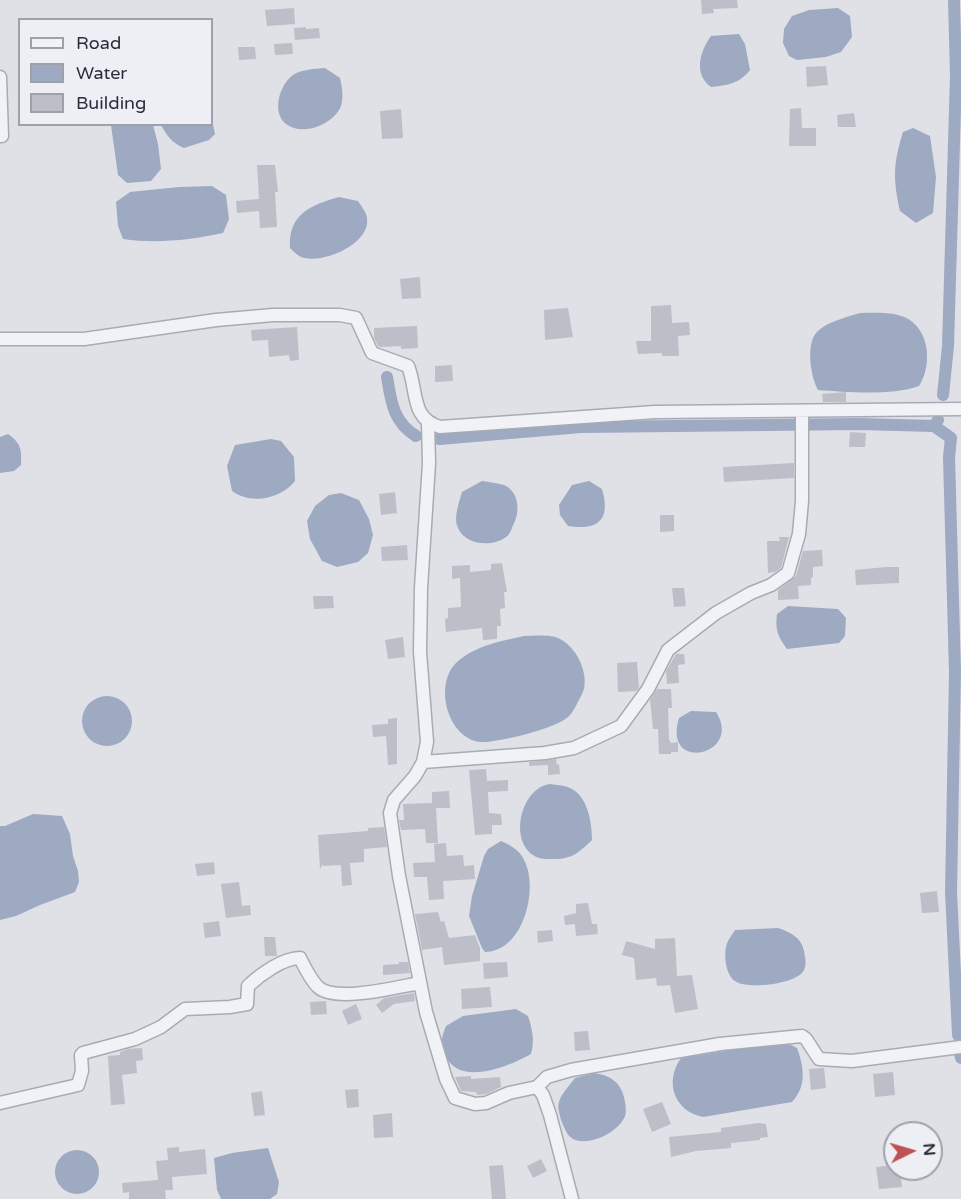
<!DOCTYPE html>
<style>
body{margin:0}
#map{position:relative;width:961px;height:1199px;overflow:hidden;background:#dfe1e6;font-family:"Varela Round",sans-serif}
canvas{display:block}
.legend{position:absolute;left:18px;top:18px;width:195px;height:108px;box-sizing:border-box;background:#eeeff4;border:2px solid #9fa1aa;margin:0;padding:8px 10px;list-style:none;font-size:18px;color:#292d3b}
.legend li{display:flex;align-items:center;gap:12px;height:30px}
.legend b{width:30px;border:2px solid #9fa1aa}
.north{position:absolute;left:883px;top:1121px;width:60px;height:60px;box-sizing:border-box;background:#eeeff4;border:2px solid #9fa1aa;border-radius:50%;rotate:85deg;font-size:16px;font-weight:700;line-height:24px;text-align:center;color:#292d3b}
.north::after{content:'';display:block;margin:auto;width:21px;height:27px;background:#be5152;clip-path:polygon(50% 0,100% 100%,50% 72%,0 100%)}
</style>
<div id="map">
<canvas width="961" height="1199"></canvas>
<ul class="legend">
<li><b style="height:8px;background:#f1f2f5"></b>Road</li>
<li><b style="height:16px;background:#9daac2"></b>Water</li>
<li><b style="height:16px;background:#bcbfc8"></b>Building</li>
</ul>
<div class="north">N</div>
</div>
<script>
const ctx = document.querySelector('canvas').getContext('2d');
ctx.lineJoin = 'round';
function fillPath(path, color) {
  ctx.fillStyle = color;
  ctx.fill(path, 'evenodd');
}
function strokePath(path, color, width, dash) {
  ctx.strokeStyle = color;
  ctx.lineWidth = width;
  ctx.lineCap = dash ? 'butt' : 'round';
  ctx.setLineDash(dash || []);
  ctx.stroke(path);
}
const water = new Path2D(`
 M838 8 850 16 852 37 841 52 826 57 797 60 789 56 783 43 784 29 792 16 809 10Z
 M739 34 745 44 750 70C739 84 728 85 711 87 693 74 700 51 711 36Z
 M325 68 340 78C342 87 344 97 341 106 334 124 303 137 286 124 271 112 280 84 293 75 302 69 315 69 325 68Z
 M212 120 215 134 209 140 184 148C172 143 167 136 161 125L212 124Z
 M111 125H153L158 144 161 169 151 181 127 183 118 175Z
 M913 128 930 136 936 177 933 213 916 223 900 211C893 179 893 164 903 132Z
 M212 186 226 195 229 219 223 233C190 240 156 244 123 239L118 226 116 202 130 192 179 187Z
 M339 197 358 201C361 206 367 213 367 218 371 244 322 265 301 257 297 255 293 251 290 248 288 214 311 205 339 197Z
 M860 313C872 313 886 312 898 315 929 322 934 363 919 386 891 396 846 392 818 390 810 376 805 340 819 330 830 321 847 317 860 313Z
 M8 434C21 443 22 450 21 465L14 471 0 473V437Z
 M271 439 281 441 294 457 295 481C281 499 251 505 232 491L227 466 235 445Z
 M482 481C489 482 497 483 504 485 518 491 520 509 515 521 512 526 511 534 506 537 493 547 466 546 458 528 453 518 459 503 462 492Z
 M589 481 602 489C611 519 599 531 568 526L560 515 559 505 572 485Z
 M341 493 359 500 369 519 373 535 368 553 358 562 337 567 322 561 310 539 307 521 315 506 329 495Z
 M788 606 838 609 846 618 845 636 839 643 787 649C778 636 775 631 777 614Z
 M524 636C534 636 551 634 560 639 576 647 588 671 584 689 582 695 578 701 576 706 573 710 572 714 568 717 554 729 506 740 486 742 450 745 432 687 456 663 474 646 501 641 524 636Z
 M82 721a25 25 0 1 1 50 0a25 25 0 1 1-50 0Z
 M691 711 716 712C744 755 662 774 679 718Z
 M550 784C556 785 564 785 570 788 588 796 592 823 592 840 581 851 572 859 556 859 548 859 540 860 533 855 509 839 521 788 550 784Z
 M33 814 62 816 70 834 73 856 78 871 79 882 75 892 40 905 16 916 0 920V826H5Z
 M501 841C510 845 518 849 523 858 540 886 524 952 485 952L482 948 469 916 472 896 484 856 488 849Z
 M778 928C790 932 802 938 804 951 805 957 807 964 804 970 798 984 747 990 735 981 726 975 724 957 726 947 727 941 732 935 735 930Z
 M516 1009 528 1016C532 1028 535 1041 531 1054 508 1067 457 1088 444 1053 440 1042 442 1036 446 1026L463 1016Z
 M781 1042 787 1043 797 1048C804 1067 807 1086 792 1102L703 1117C674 1111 664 1082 681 1058Z
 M594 1073C610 1075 620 1082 624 1097 625 1102 627 1111 625 1116 619 1132 589 1147 573 1139 567 1136 564 1127 561 1120 560 1115 557 1107 559 1102 561 1094 570 1085 575 1078Z
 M268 1148 279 1182 277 1194 270 1199H221L217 1190 214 1158 232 1153Z
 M55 1172a22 22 0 1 1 44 0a22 22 0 1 1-44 0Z`);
const canal = new Path2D(`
 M387 377C391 401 393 422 416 436
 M943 395 948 346 956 75 954 0
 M934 426 951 438 949 457 955 672 951 892 958 1035
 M439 439 581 427 859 424 934 426 938 420
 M960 1053 961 1058`);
const building = new Path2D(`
 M701 0H737L738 8 713 9 714 13 702 14Z
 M294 8 295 24 267 26 265 10Z
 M306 27V29L319 28 320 38 295 40 294 28Z
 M292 43 293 54 275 55 274 44Z
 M238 47H255L256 59 239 60Z
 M826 66 828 85 807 87 806 67Z
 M801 108 802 128H816V146H789L790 109Z
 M401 109 403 138 382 139 380 111Z
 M854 113 856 127H838L837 115Z
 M257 165H275L278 192H275L277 227 260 228 259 211 237 213 236 201 259 199Z
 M420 277 421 298 402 299 400 279Z
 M671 305 672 323 689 322 690 335 678 336 679 356H662V353L638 354 636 341H651V306Z
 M568 308 573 337 545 340 544 310Z
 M417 326 418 348 401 349V346L380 347 378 346 374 338V328Z
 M297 327 299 360 290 361 289 355 269 357 268 340 252 341 251 330Z
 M452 365 453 381 435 382V366Z
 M846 392V402H823L822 394Z
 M850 432 866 433 865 447H849Z
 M794 463V478L724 482 723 467Z
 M395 492 397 513 381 515 379 494Z
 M660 515H674V531L660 532Z
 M779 537H789L781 568 775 572 768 573 767 541H780Z
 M407 545 408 560 382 561 381 547Z
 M822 550 823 566 813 567V577L811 578V585L798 586 799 599 778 600V590L796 576 803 551Z
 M502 563 507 592H504L505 608 500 609 501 626H497V639L483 640 482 628 446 632 445 619 448 618V608L461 607 460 578 452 579V566L470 565V572L491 570V564Z
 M886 567H899V583L856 585 855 570Z
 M672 588H684L686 606 674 607Z
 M313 596H333L334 608 314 609Z
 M403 637 405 657 388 659 385 640Z
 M676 654H684L685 664 678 665 679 683 667 684 666 671Z
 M637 662 639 688 636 691 618 692 617 663Z
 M657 689H671L672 708H668L669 739 671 743 678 742V752H671V754H659L658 729H653L650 700Z
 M397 718V764L388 765 386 736 373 737 372 725 388 724V719Z
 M556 759 557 765 559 764 560 774 548 775V765L529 766V762Z
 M486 769 487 781 508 780V791L488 792 489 813 501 814 502 825H492V834L475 835 469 770Z
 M449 791 450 808H436L438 843H426L425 829 401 830 399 820H404L403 804 432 803V792Z
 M384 827 387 847 364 849V862L350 863 352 885 342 886 341 865 323 866V864L320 869 318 835 368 831V828Z
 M446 843 447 856 463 855 464 866 474 865 475 879 443 881 444 899 429 900 427 877H414L413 863 435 862 434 844Z
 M214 862 215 874 197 876 195 864Z
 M239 882 242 906 250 905 251 915 226 918 221 884Z
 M937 891 939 912 922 913 920 893Z
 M588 903 592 924H597L598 934 576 936 575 924 565 925 564 916 576 913V904Z
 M438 912 441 922 444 921 449 938 475 935 480 948V961L444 965 442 947 422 950 415 914Z
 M219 921 221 936 205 938 203 923Z
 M552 930 553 941 538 943 537 931Z
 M264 937H275L277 956H265Z
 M675 938 677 976 692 975 698 1009 675 1013 670 985 657 986 656 978 636 980 634 958 622 955 626 941 655 949V939Z
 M399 962H408L410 973 383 975V965L399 964Z
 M507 962 508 977 484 979 483 963Z
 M490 987 492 1007 462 1009 461 989Z
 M414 993 415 1001 394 1004 382 1013 376 1005 384 998Z
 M326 1001 327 1014 311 1015 310 1002Z
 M356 1004 362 1019 348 1025 342 1011Z
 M588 1031 590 1050 575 1051 574 1032Z
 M142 1048 143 1060 136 1061 137 1073 122 1075 125 1104 111 1105 108 1056 120 1055V1052L128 1049Z
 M824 1068 826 1088 811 1090 809 1069Z
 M893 1072 895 1095 875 1097 873 1074Z
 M471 1076V1079L500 1077 501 1087 486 1094 477 1095 476 1092 461 1091 455 1077Z
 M358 1089 359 1107 347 1108 345 1090Z
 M262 1091 265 1115 254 1116 251 1093Z
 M662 1102 671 1124 652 1132 643 1109Z
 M392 1113 393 1137 374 1138 373 1115Z
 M759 1123 766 1124 768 1137 760 1138V1140L731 1143V1148L696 1151 671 1157 669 1137 721 1132V1128Z
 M179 1147V1152L205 1149 207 1174 172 1177 173 1190H165L166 1199H129V1192L123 1193 122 1183 158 1180 156 1161 168 1160 167 1148Z
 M541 1159 547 1171 533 1178 527 1166Z
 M503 1165 506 1199H492L489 1166Z
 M895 1165V1169H900L902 1187 879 1189 876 1167Z`);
const street = new Path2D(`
 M0 77 2 136H0
 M0 339H84L216 320 273 315H340L356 318 372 353 408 366C418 391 410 418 440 427L655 412 961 409
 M428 423 429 463 421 588 420 652 427 742 423 762 415 776 394 800 390 813 399 876 426 1012 446 1079 455 1098 475 1104 486 1103 509 1093 537 1087 543 1095 550 1115 572 1199
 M423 762 545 753 574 748 621 726 648 689 668 650 716 613 751 593 771 585 788 573 799 534 802 501V411
 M537 1087 547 1077 571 1070 720 1044 802 1036 806 1039 819 1059 852 1061 961 1047
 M0 1103 78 1085 82 1071 81 1055 83 1053 135 1039 161 1027 185 1009 230 1007 247 1004 248 986C261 974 283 958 300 958 305 968 310 979 318 987 335 1003 398 987 420 983`);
fillPath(water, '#9daac2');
strokePath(canal, '#9daac2', 12);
fillPath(building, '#bcbfc8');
strokePath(street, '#a8abb3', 15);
strokePath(street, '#f1f2f5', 12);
</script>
